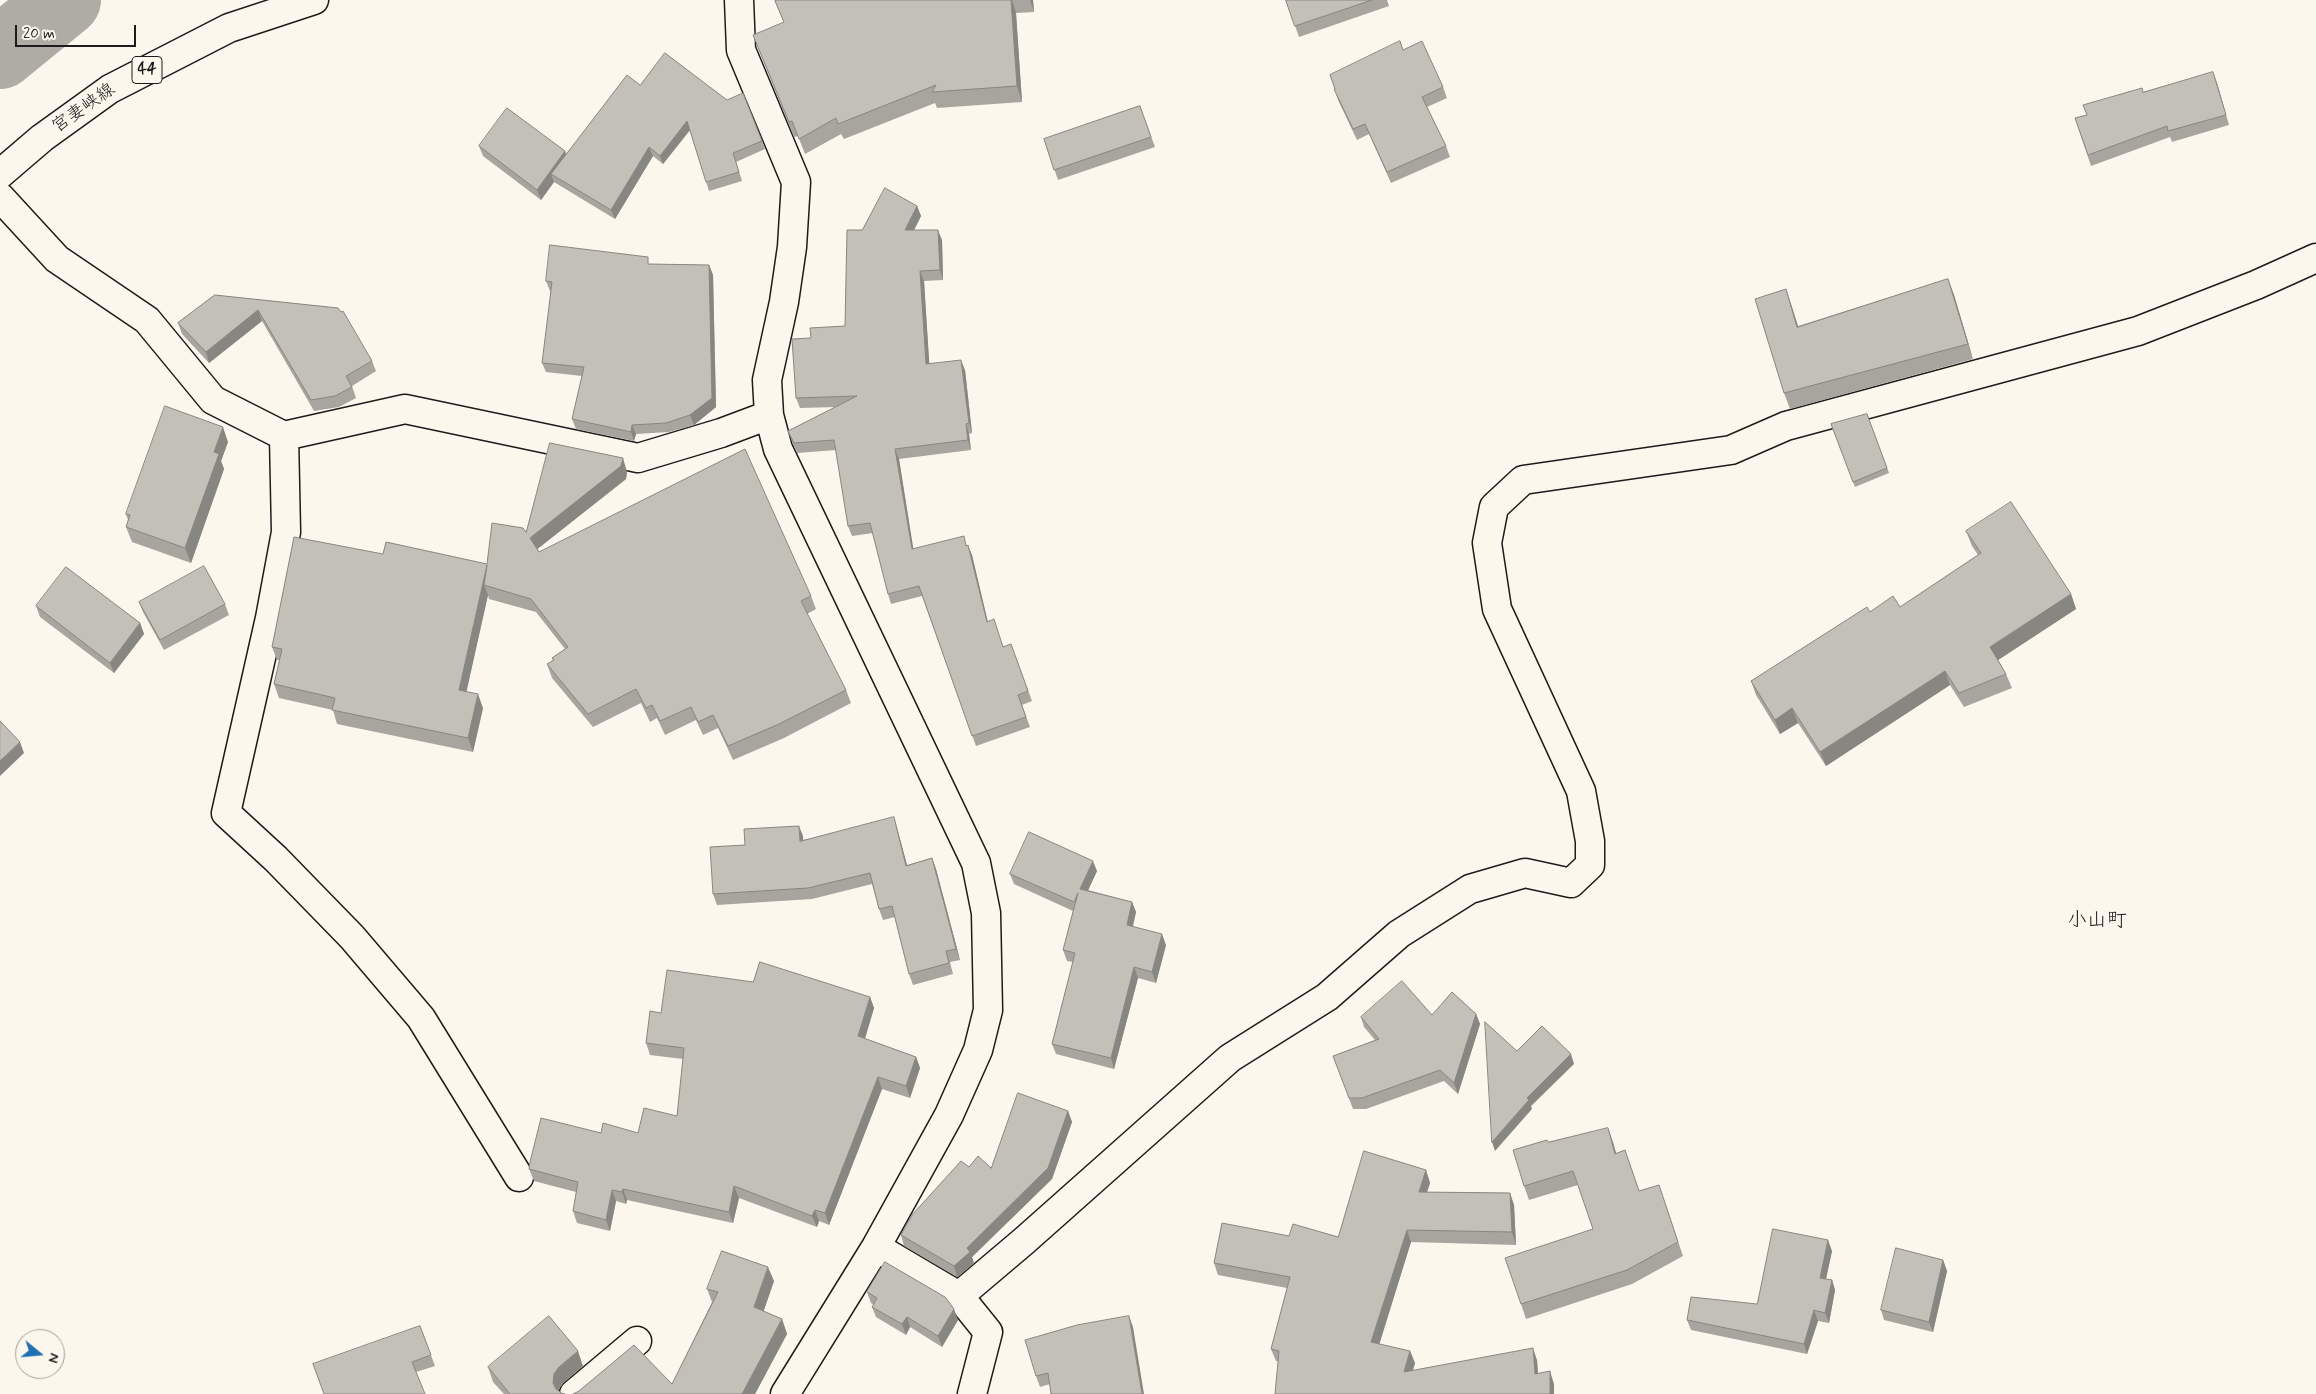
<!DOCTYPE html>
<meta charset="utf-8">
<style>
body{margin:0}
#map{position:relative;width:2316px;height:1394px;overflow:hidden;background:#fbf7ec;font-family:Mynerve,sans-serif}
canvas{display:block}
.north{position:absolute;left:15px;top:1329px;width:50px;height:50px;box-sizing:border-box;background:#fbf7ec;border:1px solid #a29f99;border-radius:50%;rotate:107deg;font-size:14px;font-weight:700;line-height:20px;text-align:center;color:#1c1c1c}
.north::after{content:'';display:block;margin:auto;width:18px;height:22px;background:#1f6fb2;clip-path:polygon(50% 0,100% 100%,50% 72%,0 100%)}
.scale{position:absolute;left:15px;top:25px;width:121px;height:22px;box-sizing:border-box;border:2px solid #1c1c1c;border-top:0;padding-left:6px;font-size:15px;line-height:18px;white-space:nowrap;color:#1c1c1c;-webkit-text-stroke:4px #fbf7ec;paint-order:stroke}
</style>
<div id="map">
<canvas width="2316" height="1394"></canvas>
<div class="north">N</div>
<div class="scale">20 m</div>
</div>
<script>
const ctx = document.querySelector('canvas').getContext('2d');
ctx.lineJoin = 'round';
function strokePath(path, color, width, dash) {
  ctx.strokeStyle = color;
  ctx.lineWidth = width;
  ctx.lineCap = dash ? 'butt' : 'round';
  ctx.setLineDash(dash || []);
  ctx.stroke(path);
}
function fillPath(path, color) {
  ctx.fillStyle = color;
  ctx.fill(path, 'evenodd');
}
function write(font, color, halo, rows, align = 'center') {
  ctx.font = font + ' Mynerve,"Klee One",sans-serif';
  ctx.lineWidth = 4;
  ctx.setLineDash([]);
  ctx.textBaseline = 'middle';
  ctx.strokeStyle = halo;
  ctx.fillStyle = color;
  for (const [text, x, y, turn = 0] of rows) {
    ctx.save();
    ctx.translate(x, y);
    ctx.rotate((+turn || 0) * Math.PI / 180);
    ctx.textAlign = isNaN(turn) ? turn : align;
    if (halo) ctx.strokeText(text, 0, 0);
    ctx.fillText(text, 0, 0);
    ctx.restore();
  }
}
const river = new Path2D(`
 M0 53 65 0`);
const street = new Path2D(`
 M739 0 741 50 796 182 792 247 784 302 767 380 769 415 778 449 976 863 986 913 988 1010 978 1050 949 1115 876 1247 785 1394
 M0 197 57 259 147 320 213 400 284 436 405 409 638 458 721 433 769 415
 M284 436 286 532 270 618 226 813 276 859 352 937 421 1018 519 1177
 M876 1247 959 1296 988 1332 972 1394
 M959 1296 1024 1241 1230 1058 1327 997 1399 934 1470 889 1525 873 1571 883 1590 865V841L1581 791 1497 609 1487 543 1494 507 1523 480 1731 450 1786 426 2138 331 2256 285 2316 258
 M574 1394 637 1341`);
const primary = new Path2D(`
 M0 174 42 138 110 89 229 28 314 0`);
const wall = new Path2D(`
 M778 0H1033L1034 12 1016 13 1022 102 937 108 935 103 844 139 841 134 805 154 798 136 794 137 753 35 784 23 775 1Z
 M1286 0H1387L1389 6 1299 37Z
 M1403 50 1443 87 1447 98 1427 107 1446 146 1450 157 1391 183 1369 134 1357 140 1338 100 1334 89H1335L1330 75Z
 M2217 83 2229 125 2172 142 2170 137 2091 166 2075 118 2087 115 2143 92Z
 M640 85 762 141 765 149 736 162 742 181 709 191 690 130 663 164 653 156 615 219 554 182 541 200 483 156 479 146 565 151 566 154Z
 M1140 106 1155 147 1058 180 1044 139Z
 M917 206 921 216 914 230 942 240 943 280 924 281 929 363 965 370 972 433 969 434 971 450 899 459 913 549 967 545 972 555 988 622 1004 647 1011 644 1032 701 1022 705 1030 727 976 746 922 596 891 604 888 594 873 533 852 536 848 526 836 450 797 453 793 444 788 431 836 407 800 408 796 398 811 338 845 326 862 230Z
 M651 264 709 265 713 275 716 407 694 425 669 432 636 434 634 441 576 429 572 419 582 376 546 372 542 363 551 291H550L546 281Z
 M1948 279 1954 295 1973 359 1790 409 1784 393 1786 289 1798 326Z
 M215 295 338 308 372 361 376 371 352 386 356 398 339 407 314 411 262 321 209 363 182 334 178 323Z
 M1867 414 1889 473 1855 487 1831 424Z
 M228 442 221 461 224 469 191 563 132 542 126 527 128 520 126 514Z
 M627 472 626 479 537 549 539 552 811 596 816 609 807 614 846 690 851 703 784 738 733 760 718 728 703 735 696 720 665 735 657 718 650 722 641 703 593 727 552 678 547 664 553 661 552 658 565 649 536 612 489 599 488 595 466 691 483 708 473 752 337 724 333 710 279 698 274 684 280 660H277L272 647 383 554 487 564 526 532Z
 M1966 531 2071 594 2076 609 1998 660 2006 674 2012 688 1964 707 1950 685 1826 766 1798 723 1780 734 1756 695 1751 681 1870 612 1900 607 1978 555 1972 546Z
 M139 602 225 604 229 615 164 650 143 612Z
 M36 606 140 623 144 634 114 673 40 617Z
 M897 828 907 865 932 858 936 869 960 960 950 962 953 974 913 985 909 974 895 917 883 920 879 909 872 884 812 899 717 905 713 894 745 845 803 836V840Z
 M1097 871 1088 890 1132 902 1136 912 1133 927 1166 945 1156 983 1138 978 1114 1069 1056 1054 1052 1044 1073 962 1067 961 1063 950 1073 911 1014 884 1010 874Z
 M753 982 870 997 874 1008 865 1039 916 1057 920 1068 910 1098 882 1089 829 1225 819 1221 817 1227 739 1198 733 1223 627 1200 626 1204 616 1201 610 1231 577 1223 573 1211 576 1192 534 1181 529 1169 601 1133H638L677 1116 683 1059 650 1055 646 1043 661 1013Z
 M1476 1014 1480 1024 1458 1094 1444 1081 1366 1109H1353L1333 1056 1375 1040 1364 1027 1361 1017 1432 1015Z
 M1068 1111 1072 1122 1052 1179 972 1257 974 1263 957 1277 904 1246 901 1235 969 1167 991 1168Z
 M1548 1142H1613L1616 1153 1625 1150 1639 1191 1659 1185 1683 1256 1632 1284 1526 1319 1521 1304 1593 1229 1578 1185 1529 1200 1524 1186Z
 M1426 1170 1430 1183 1427 1192 1510 1193 1514 1205 1516 1245 1411 1242 1379 1344 1410 1351 1415 1363 1413 1371 1537 1360 1538 1374 1554 1384 1276 1361 1271 1349 1287 1288 1218 1275 1214 1263 1289 1236 1338 1237Z
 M1832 1251 1826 1279 1832 1280 1835 1290 1829 1323 1818 1321 1807 1354 1691 1330 1687 1320 1757 1304Z
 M1943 1260 1947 1271 1933 1332 1884 1320 1881 1310Z
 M774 1281 763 1311 782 1319 787 1334 755 1394H573L672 1384 712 1302 707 1289Z
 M867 1292 958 1320 942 1347 910 1327 906 1335 876 1317 872 1307 874 1305 871 1303Z
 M420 1326 435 1366 416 1372 324 1394Z
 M1133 1327 1050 1384 1040 1387 1036 1376Z
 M583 1366 564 1382 559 1389V1391L563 1394H565H504L493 1382 488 1367Z`);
const shadedWall = new Path2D(`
 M1011 0H1012L1016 13 1022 102 1017 86Z
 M1030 0H1033L1034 12Z
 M2213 72 2217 83 2229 125 2226 115Z
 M687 121 690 130 663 164 660 156Z
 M649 147 653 156 615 219 611 210Z
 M565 151 569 162 551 174 554 182 541 200 537 190Z
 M917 206 921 216 909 240 905 230Z
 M938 230 942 240 943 280 940 270Z
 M709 265 713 275 716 407 694 425 690 415Z
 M920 271 924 281 930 374 926 364Z
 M1948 279 1954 295 1973 359 1968 344Z
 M1786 289 1791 304 1803 342 1797 327Z
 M258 310 262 321 209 363 206 352Z
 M961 360 965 370 972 433 969 423Z
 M966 424 969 434 971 450 968 440Z
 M632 425 636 434 634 441 631 432Z
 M223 427 228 442 221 461 224 469 191 563 185 548 214 452Z
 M895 449 899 459 915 559 912 549Z
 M623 458 627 472 626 479 535 551 530 538Z
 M968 545 972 555 990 632 987 622Z
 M487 565 484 585 488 595 464 703 459 690Z
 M2071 594 2076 609 1995 662 1990 647Z
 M140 623 144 634 114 673 110 663Z
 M1945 671 1950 685 1826 766 1820 752Z
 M478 694 483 708 473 752 468 738Z
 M1792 708 1798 723 1780 734 1775 720Z
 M20 742 24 753 0 776V761Z
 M894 817 897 828 910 876 906 866Z
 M799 826 803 836 804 851 800 841Z
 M932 858 936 869 960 960 956 949Z
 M1093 861 1097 871 1084 899 1080 889Z
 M1132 902 1136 912 1130 936 1127 925Z
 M1162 934 1166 945 1156 983 1152 972Z
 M1134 967 1138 978 1114 1069 1111 1058Z
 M870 997 874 1008 862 1048 858 1036Z
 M1476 1014 1480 1024 1458 1094 1454 1083Z
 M1571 1054 1574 1064 1531 1106 1532 1109 1495 1151 1492 1142 1527 1098Z
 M916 1057 920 1068 910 1098 906 1086Z
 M878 1077 882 1089 829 1225 825 1213Z
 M1068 1111 1072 1122 1052 1179 972 1257 974 1263 957 1277 954 1266Z
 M1608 1128 1613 1142 1620 1168 1615 1154Z
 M1426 1170 1430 1183 1423 1204 1419 1192Z
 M734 1186 739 1198 733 1223 729 1212Z
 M623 1189 627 1200 626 1204 622 1192Z
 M612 1190 616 1201 610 1231 606 1220Z
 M1510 1193 1514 1205 1516 1245 1512 1232Z
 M815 1210 819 1221 817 1227 812 1216Z
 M1407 1230 1411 1242 1376 1355 1371 1342Z
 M1828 1240 1832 1251 1824 1288 1820 1278Z
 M1943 1260 1947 1271 1933 1332 1929 1322Z
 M768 1267 774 1281 760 1322 754 1307Z
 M1832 1280 1835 1290 1829 1323 1825 1313Z
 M954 1309 958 1320 942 1347 938 1336Z
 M1814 1310 1818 1321 1807 1354 1804 1344Z
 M1129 1316 1133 1327 1144 1394H1142Z
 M907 1317 910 1327 906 1335 902 1324Z
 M782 1319 787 1334 755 1394H742Z
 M1533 1348 1537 1360 1539 1386 1535 1374Z
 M578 1351 583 1366 564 1382 559 1389V1394L553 1383 554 1374 559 1367Z
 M1410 1351 1415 1363 1408 1385 1404 1372Z
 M1550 1371 1554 1384V1394H1550Z`);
const building = new Path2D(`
 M778 0H1011L1017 86 932 92 936 85 838 124 836 118 799 139 792 121 789 122 753 35 784 22 775 1Z
 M1286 0H1372L1295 26Z
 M1400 41 1403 50 1422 41 1443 87 1422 97 1446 146 1387 172 1365 124 1353 129 1334 89H1335L1330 75Z
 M665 53 727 100 743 93 762 141 733 153 739 172 706 182 687 121 660 156 649 147 611 210 551 174 627 75 640 85Z
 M2213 72 2226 115 2168 131 2167 126 2088 155 2075 118 2087 115 2083 105 2142 88 2143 92Z
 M1140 106 1151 137 1054 170 1044 139Z
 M507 108 565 151 537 190 479 146Z
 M885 188 917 206 905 230H938L940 270 920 271 926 364 961 360 969 423 966 424 968 440 895 449 912 549 964 536 966 546 968 545 987 622 994 619 1003 647 1011 644 1028 691 1018 695 1026 717 972 736 919 586 888 594 870 523 848 526 834 440 794 443 788 431 857 396 796 398 792 339 811 338 810 328 845 326 847 230H862Z
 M550 245 648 257V264L709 265 712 398 690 415 666 423 632 425 631 432 572 419 584 367 542 363 552 282 546 281Z
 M1948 279 1968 344 1784 393 1755 299 1786 289 1797 327Z
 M215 295 338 308 341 312 343 311 372 361 346 376 352 387 335 396 311 400 258 310 206 352 178 323Z
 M165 406 223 427 214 452 219 454 185 548 126 527 130 515 126 514Z
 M1867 414 1887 468 1853 482 1831 424Z
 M550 443 623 458 621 466 530 538 539 552 745 449 811 596 801 601 846 690 779 724 728 746 713 715 698 722 691 707 660 721 652 705 646 708 636 689 588 714 547 664 554 660 552 658 568 647 531 599 484 585 487 565 459 690 478 694 468 738 332 710 335 698 274 684 282 649 272 647 294 537 383 554 386 542 487 564 492 523 523 528 526 532Z
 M2011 502 2071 594 1990 647 2006 674 1959 693 1945 671 1820 752 1792 708 1775 720 1751 681 1867 607 1870 612 1893 596 1900 607 1981 553 1966 531Z
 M204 566 225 604 160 640 139 602Z
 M66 567 140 623 110 663 36 606Z
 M0 721 20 742 0 761Z
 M894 817 906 866 932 858 956 949 946 951 949 963 909 974 892 906 879 909 870 873 808 888 713 894 710 847 745 845 744 829 799 826 800 841Z
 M1029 832 1093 861 1080 889 1132 902 1127 925 1162 934 1152 972 1134 967 1111 1058 1052 1044 1075 953 1063 950 1078 893 1074 902 1010 874Z
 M760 962 870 997 858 1036 916 1057 906 1086 878 1077 825 1213 815 1210 812 1216 734 1186 729 1212 623 1189 622 1192 612 1190 606 1220 573 1211 578 1182 529 1169 530 1162 541 1118 601 1133 603 1123 638 1133 644 1108 677 1116 684 1048 646 1043 650 1011 661 1013 667 970 753 982Z
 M1402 981 1432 1015 1452 992 1476 1014 1454 1083 1440 1070 1362 1098H1349L1333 1056 1379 1039 1361 1017Z
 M1485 1022 1517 1051 1542 1026 1571 1054 1527 1098 1529 1100 1492 1142Z
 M1018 1093 1068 1111 1048 1168 967 1248 970 1252 954 1266 901 1235 912 1215 961 1161 969 1167 978 1156 991 1168Z
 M1608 1128 1615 1154 1625 1150 1639 1191 1659 1185 1678 1242 1627 1270 1521 1304 1505 1258 1593 1229 1573 1171 1524 1186 1513 1150 1547 1140 1548 1142Z
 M1364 1151 1426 1170 1419 1192 1510 1193 1512 1232 1407 1230 1371 1342 1410 1351 1404 1372 1533 1348 1535 1374 1550 1371V1394H1275L1279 1351 1271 1349 1290 1277 1214 1263 1222 1223 1289 1236 1293 1224 1338 1237Z
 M1773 1229 1828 1240 1820 1278 1832 1280 1825 1313 1814 1310 1804 1344 1687 1320 1691 1297 1757 1304Z
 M1896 1248 1943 1260 1929 1322 1881 1310Z
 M722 1251 768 1267 754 1307 782 1319 742 1394H573L579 1391 634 1345 672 1384 718 1292 707 1289Z
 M885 1262 945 1297 954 1309 938 1336 907 1317 902 1324 872 1307 877 1298 867 1292Z
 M549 1316 578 1351 559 1367 554 1374 553 1383 556 1389 563 1394H565H510L488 1367Z
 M1129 1316 1142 1394H1051L1048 1373 1036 1376 1025 1340 1077 1325Z
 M420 1326 431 1355 412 1362 425 1394H324L313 1364Z`);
const shields = [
 [147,70,30]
];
const shieldNames = [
 ["44",147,70]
];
const streetNames = [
 ["宮妻峡線",84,109,-35]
];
const quarterNames = [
 ["小山町",2097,922]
];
strokePath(river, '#afaca5', 72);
strokePath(street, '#1c1c1c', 31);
strokePath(primary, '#1c1c1c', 31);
strokePath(street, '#fbf7ec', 28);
strokePath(primary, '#fbf7ec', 28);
fillPath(wall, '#a8a59e');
fillPath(shadedWall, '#888681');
fillPath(building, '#c3c0b8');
strokePath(building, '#888681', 1);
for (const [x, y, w] of shields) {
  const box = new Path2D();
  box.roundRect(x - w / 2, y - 13.5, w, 27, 4);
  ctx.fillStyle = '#fbf7ec';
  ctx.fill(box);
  strokePath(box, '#1c1c1c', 1);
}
write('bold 16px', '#1c1c1c', null, shieldNames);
write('18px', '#1c1c1c', '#fbf7ec', streetNames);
write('20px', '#1c1c1c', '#fbf7ec', quarterNames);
</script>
